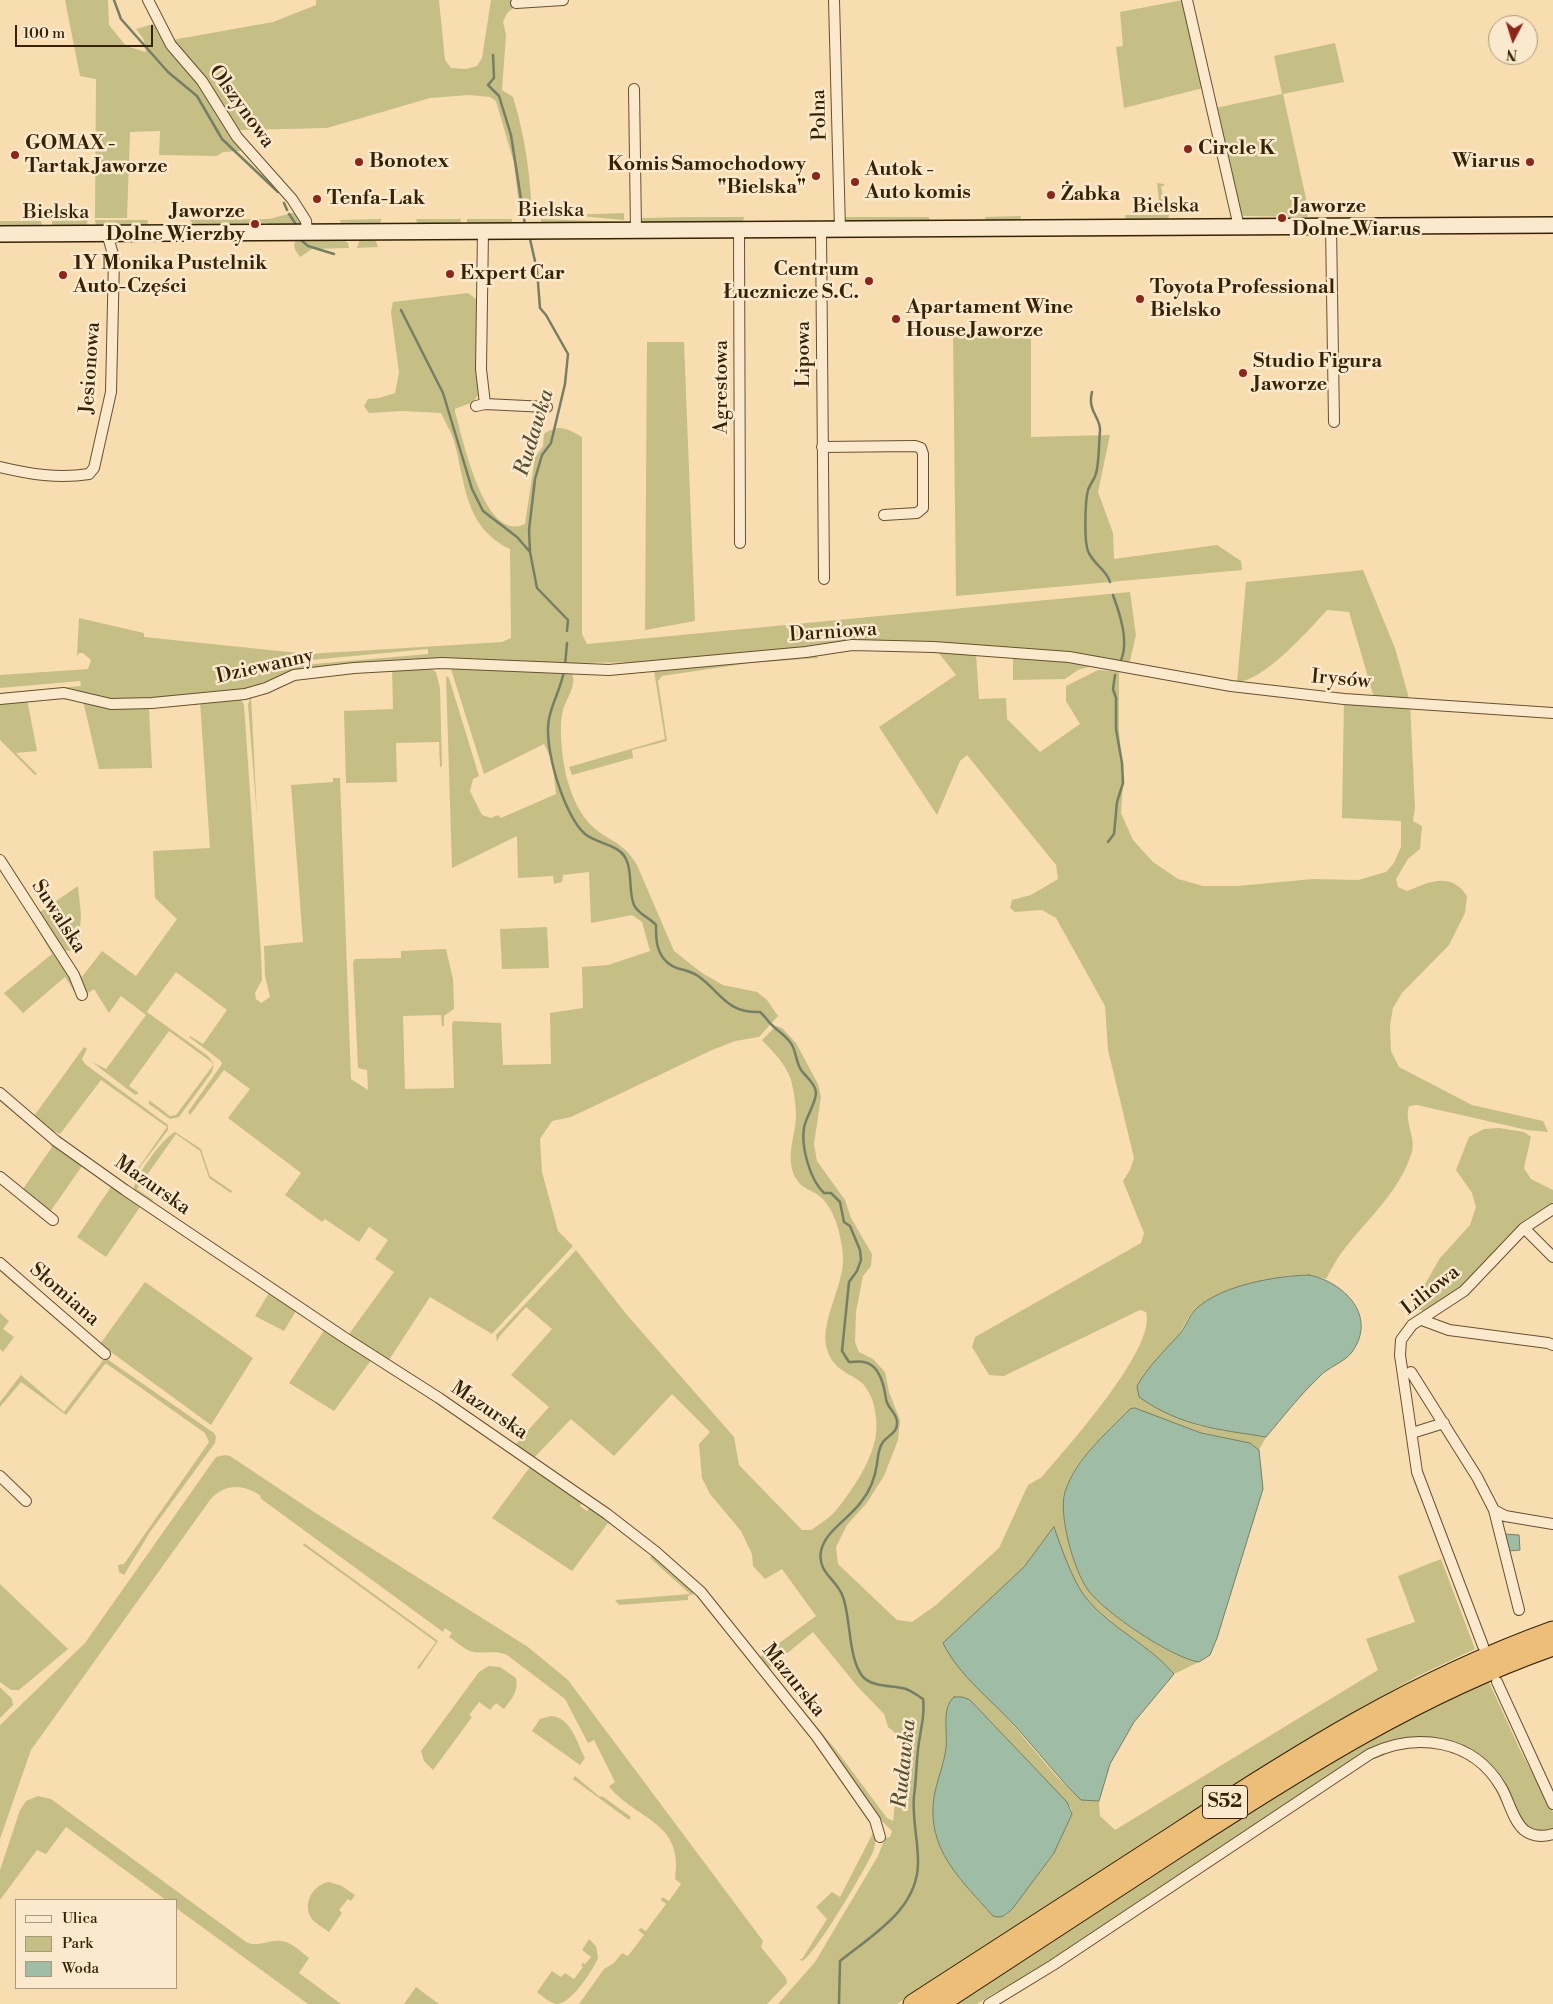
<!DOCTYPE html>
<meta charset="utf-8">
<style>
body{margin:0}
#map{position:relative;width:1553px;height:2004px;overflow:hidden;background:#f8ddb0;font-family:"Libre Bodoni",serif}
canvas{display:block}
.legend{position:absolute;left:15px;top:1899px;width:162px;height:90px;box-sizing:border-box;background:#fae9cc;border:1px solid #ac997c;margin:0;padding:6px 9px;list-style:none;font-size:15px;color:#362204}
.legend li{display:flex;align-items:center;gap:10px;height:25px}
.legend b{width:25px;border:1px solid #ac997c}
.north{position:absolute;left:1488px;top:15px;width:50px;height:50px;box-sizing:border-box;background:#fae9cc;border:1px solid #ac997c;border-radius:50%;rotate:185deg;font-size:14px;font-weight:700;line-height:20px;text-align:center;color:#362204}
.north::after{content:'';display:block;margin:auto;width:18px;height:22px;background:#8f2418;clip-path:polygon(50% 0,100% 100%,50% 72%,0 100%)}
.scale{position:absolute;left:15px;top:25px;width:138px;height:22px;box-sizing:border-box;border:2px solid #362204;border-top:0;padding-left:6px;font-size:15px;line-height:18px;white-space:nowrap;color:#362204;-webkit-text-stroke:4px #fae9cc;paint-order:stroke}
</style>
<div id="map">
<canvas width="1553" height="2004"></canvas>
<ul class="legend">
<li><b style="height:6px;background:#fae9cc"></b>Ulica</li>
<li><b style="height:14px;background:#c5bf86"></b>Park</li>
<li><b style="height:14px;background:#9fbda5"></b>Woda</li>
</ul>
<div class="north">N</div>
<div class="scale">100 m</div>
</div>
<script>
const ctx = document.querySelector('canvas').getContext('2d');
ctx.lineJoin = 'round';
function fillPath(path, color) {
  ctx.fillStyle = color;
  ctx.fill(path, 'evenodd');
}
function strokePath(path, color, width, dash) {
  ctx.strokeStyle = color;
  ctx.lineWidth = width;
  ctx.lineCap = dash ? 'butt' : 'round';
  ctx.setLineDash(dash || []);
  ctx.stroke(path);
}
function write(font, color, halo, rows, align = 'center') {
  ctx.font = font + ' "Libre Bodoni",serif';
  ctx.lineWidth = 5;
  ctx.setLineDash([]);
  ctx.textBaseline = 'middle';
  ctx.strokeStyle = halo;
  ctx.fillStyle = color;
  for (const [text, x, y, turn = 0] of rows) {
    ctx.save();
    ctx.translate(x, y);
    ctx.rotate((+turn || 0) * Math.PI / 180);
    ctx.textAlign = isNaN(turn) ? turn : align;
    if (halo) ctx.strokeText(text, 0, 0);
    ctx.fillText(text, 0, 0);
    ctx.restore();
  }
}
const green = new Path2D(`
 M65 0H108L109 25 126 46 146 52 144 40 136 29 153 24 198 82 241 151 223 152 217 156 159 155 160 131 130 132 127 218H95L96 79 80 76Z
 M316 0H439L445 60 451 68 466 69 477 66 482 58 491 0H520L516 6 507 13 503 22 506 35 502 90 513 97C525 136 530 173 532 214L520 215 514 163 496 101 490 97 469 95 430 98 327 128 239 130 204 78 172 40 273 22 316 5Z
 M1183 0 1203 88 1124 108 1116 47 1123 46 1120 12Z
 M1335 43 1344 82 1283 94 1309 212 1307 217 1244 216 1241 214 1215 108 1282 94 1274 56Z
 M1157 183 1164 184V186H1161L1163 198H1165V210H1171L1170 213H1136V205L1139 211 1160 210Z
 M296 212 302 225 280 226 265 223 195 227 190 220 269 219Z
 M624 213V220L569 215Z
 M1125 215H1169L1168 221 1126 223Z
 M1021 216 1020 221 986 222 985 217Z
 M694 217H744L742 225 641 224 640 218Z
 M843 217H929L930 222 845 223Z
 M382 219 379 225H343L339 220Z
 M416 219H461L460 225 418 226Z
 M467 219H512V224L467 225Z
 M541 219 622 222V224L541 226Z
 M88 220 86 227H52V221Z
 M95 220H148L147 227 96 226Z
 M0 221H41L42 225 0 229Z
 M341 238 348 243 349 248 312 249 300 257C296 251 291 246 297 239Z
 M360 239H375L378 247 357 248Z
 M468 293 476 299 478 306 481 391 473 402 455 409V412C463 438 484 544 525 524L535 457 543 446 544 434C559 423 568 429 582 437V634L587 644 1130 592 1136 635 1129 665 1100 657 1079 655 852 643 648 662 355 666 244 690 120 702 81 693 0 698V693L81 686 80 681 0 688V675L88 669 91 660 83 653H79L77 656 79 618 144 633V637L308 654 502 642 511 638 510 549C464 527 466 484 454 441 451 431 445 422 441 413L403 411 369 413 364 406 368 399 379 398 395 393 399 373 391 312 393 302ZM428 649V654L279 667V663Z
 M1031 329V437L1110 435 1098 492 1113 533 1114 559 1217 545 1241 561 1242 570 956 596 953 331Z
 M647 342H684L695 621 645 630Z
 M1363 570 1395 648 1410 702 1415 808 1413 821 1422 826 1420 849 1408 859 1396 879 1398 887 1407 891C1429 882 1451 871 1467 896L1465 913 1449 945 1402 993 1393 1008 1390 1026 1391 1051 1399 1067 1472 1105 1543 1121 1548 1132 1527 1130 1417 1105 1409 1106C1404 1121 1416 1138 1412 1152 1399 1193 1367 1219 1342 1252 1336 1260 1331 1270 1326 1279L1309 1275 1286 1276 1196 1308 1188 1318 1144 1400 1176 1417 1199 1426 1266 1437 1259 1450 1250 1443 1201 1433 1130 1409C1107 1433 1075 1458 1065 1492 1058 1515 1074 1571 1088 1590 1105 1613 1172 1658 1199 1662L1174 1674C1149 1644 1111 1629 1086 1598 1073 1583 1061 1548 1054 1528L1024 1567 944 1643 1056 1776 1081 1800 1099 1801 1100 1816 1115 1830 1378 1670 1366 1639 1415 1622 1398 1576 1441 1559 1475 1649 1418 1676 1350 1714 897 2004H778L815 1962 878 1856 885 1838 890 1837 892 1831 876 1815 759 1658 816 1616 782 1569 765 1579 753 1566 752 1554 741 1531 710 1494 702 1478 699 1444 710 1432 672 1394 614 1456 571 1419 533 1459 514 1446 549 1407 511 1375 552 1329 526 1307 499 1337 497 1342 496 1335 576 1250 627 1315 734 1437 739 1465 802 1530H811C820 1524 831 1517 837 1509 853 1489 872 1461 876 1435 878 1418 874 1390 858 1380 844 1371 832 1367 827 1349 819 1322 844 1287 843 1257 842 1238 835 1207 818 1195 812 1190 801 1188 797 1180 784 1161 795 1137 796 1117 796 1105 794 1091 791 1080 786 1064 773 1052 762 1040L776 1026 782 1028 796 1043 818 1084 821 1097 814 1144 817 1161 845 1200 851 1218 872 1254 871 1266 863 1276 856 1312 855 1342 859 1352 873 1359 885 1372 889 1392 900 1420 898 1440 884 1476 866 1504 847 1525 836 1547 838 1564 897 1620 912 1622 936 1605 999 1548 1028 1485 1042 1477C1066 1448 1157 1348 1146 1312L1140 1310 1004 1376 989 1375 972 1347 975 1337 1141 1243 1144 1233 1123 1181 1130 1170 1134 1158 1108 1050 1105 1006 1056 918 1042 910 1015 912 1010 908 1012 900 1031 895 1058 879 1056 865 967 755 960 761 937 815 879 727 956 675 938 652 976 654 979 699 1006 698 1007 719 1040 752 1080 724 1066 701V686L1098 670 1119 672V730L1123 782 1121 813 1133 840 1153 862 1178 879 1203 886H1238L1313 879 1358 880 1386 872 1394 863 1401 847V821L1342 818 1344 699 1375 701 1349 612 1327 610C1309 630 1264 681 1237 682L1246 582ZM813 1632 857 1686 884 1714 888 1727 899 1736 901 1746 893 1821 887 1818 840 1755 769 1668ZM954 1697 970 1700 1071 1808 1072 1814 1054 1853 1006 1916H993C965 1885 931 1853 933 1808 934 1787 943 1768 946 1748 948 1732 941 1708 954 1697Z
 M817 655 818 658 750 663 662 676 658 681 667 741 632 750 633 758 572 775 569 767 665 739 654 671Z
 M1013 657 1089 663V667L1078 670 1065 679 1013 680Z
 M428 667 436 672 440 688 442 766 440 767 439 742 396 743 397 782 346 783 344 711 393 709 392 668Z
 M452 667 572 674C577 685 566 700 563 710 558 727 563 766 568 782 572 797 581 816 592 826 610 843 622 840 637 865L674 951 702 973 723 985 757 992 767 1000 778 1016 759 1037 735 1041 712 1050 571 1117 552 1121 540 1139 542 1172 558 1231 573 1246 492 1334 430 1297 389 1360 406 1370 403 1371 349 1334 394 1272 375 1259 388 1240 369 1227 359 1242 325 1219 322 1222 285 1195 301 1173 228 1118 250 1089 224 1070 190 1115 188 1112 222 1064 220 1060 189 1037 190 1036 203 1044 227 1010 176 972 148 1010 147 1012 208 1056 214 1064 212 1072 179 1117 170 1119 149 1104V1100L170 1116 176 1115 214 1064 169 1031 129 1086 139 1093 135 1095 92 1062 106 1069 146 1015 121 996 109 1013 94 989 85 995 81 978 102 951 136 976 177 919 155 898 153 851 210 848 200 701 240 697 244 705 261 953 262 980 255 993 256 999 261 1003 270 997 265 976 264 946 303 942 291 785 333 782V778H340L351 1079 368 1090 367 1070 358 1068 353 962 355 959 401 958V951L446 949 453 979 454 1009 444 1016V1026H442L441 1015 403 1016 405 1089 454 1088 452 1024 454 1021 501 1023 503 1065 551 1064 550 1013 583 1008 582 967 608 965 650 951 642 922 632 915 591 923 589 872 563 875 562 882 554 884 553 876 518 878 517 836 452 868 446 676 449 678 479 776 473 779 470 791 482 815 491 818 498 815 501 818 556 794 552 761 544 744 484 774 451 669Z
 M65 695 149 708 152 768 99 769 83 701 52 698Z
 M251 695 257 815 248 705Z
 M27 699 37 751 16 753 37 774 35 775 0 740V703Z
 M78 886 81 915 79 943 71 951 61 950 40 912Z
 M29 915 45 934 76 989V994L65 977 23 1013 4 993 52 954Z
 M547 927 549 968 502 969 500 929Z
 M84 1047 87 1049 82 1059 85 1064 168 1125V1130L128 1183 167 1127 101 1080 60 1134 45 1127 34 1116Z
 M1499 1128 1524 1132 1531 1137 1524 1168 1531 1179 1553 1190V1202C1542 1210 1527 1217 1518 1226 1488 1255 1463 1296 1424 1311L1412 1307 1440 1258 1470 1225 1476 1207 1472 1193 1456 1170 1469 1137 1484 1129Z
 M175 1132 201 1149 210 1176 232 1191 231 1193 209 1178 200 1151 176 1134 137 1189 153 1200 150 1203 134 1191C131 1180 165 1136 175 1132Z
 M52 1143 104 1179 105 1182 82 1166 50 1212 23 1189 52 1147 50 1144Z
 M111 1187 116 1190 118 1188 154 1213 153 1216 140 1207 106 1257 77 1237Z
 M145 1282 253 1358 211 1425 100 1344Z
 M269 1293 296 1311 284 1331 255 1316Z
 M0 1313 9 1321 3 1329 14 1337 3 1352 0 1349Z
 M325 1329 372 1359 334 1411 289 1383Z
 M94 1350 214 1433 216 1437 215 1443 150 1532 124 1575 119 1572 118 1565 124 1564 209 1442 205 1433 107 1364H105L66 1415 21 1382 0 1407V1402L21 1375 64 1412 104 1359Z
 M225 1455 230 1456 314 1512 528 1647 568 1680 763 1941 761 1947 786 1978 787 1983 767 2004H579L604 1969 614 1963 622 1953 628 1956 644 1935 638 1930 641 1928 646 1931 666 1904 661 1900 662 1897 669 1901 681 1884 675 1879C684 1823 640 1821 611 1789L609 1786 615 1782 594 1740 588 1743 565 1699 507 1655C495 1649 482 1655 470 1651 462 1648 456 1641 449 1637L452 1633 445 1628 443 1632 260 1498 261 1496C243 1484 225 1483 210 1500L31 1750 0 1839V1725L85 1643 216 1457Z
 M530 1467 583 1501 580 1506 587 1511 591 1506 618 1525 616 1528 608 1523 572 1571 492 1518Z
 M304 1543 438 1641 419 1669 417 1668 436 1642 303 1545Z
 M654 1553 695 1593 688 1596V1600L619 1605 615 1600 690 1594 650 1558Z
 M0 1584 68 1649 19 1690H11L0 1682Z
 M489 1666 500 1667 516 1678C519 1691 511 1700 504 1709L496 1703 490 1710 479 1702 469 1715 472 1717 433 1770 424 1761 421 1751 479 1672Z
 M1488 1680 1520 1750 1553 1812V1828L1535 1832 1523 1823 1494 1769 1429 1738 1403 1739 1203 1859 1000 1993 998 1991 977 2004H954L1263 1803 1391 1727Z
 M0 1687 12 1699 13 1705 0 1718Z
 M551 1716C571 1717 577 1743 585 1758L580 1765 532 1731 540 1719Z
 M575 1776 600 1797 602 1796 631 1817 629 1820 573 1779Z
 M38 1796 51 1799 246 1942C259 1948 269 1939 281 1941 292 1942 301 1952 309 1958L299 1973 341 2004H308L176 1908V1900H166L66 1827 46 1854 37 1850 0 1900V1870L20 1810 26 1801Z
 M875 1829C876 1837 876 1844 873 1852 866 1868 814 1957 802 1961L799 1959H802L827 1919 816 1907 832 1892 840 1897Z
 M329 1882 342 1886 355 1895 351 1901 348 1899 339 1910 342 1913 329 1932C323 1927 313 1923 310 1916 303 1902 314 1884 329 1882Z
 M589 1939 596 1946 598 1958C593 1970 571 2004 557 2004 550 2003 543 1997 537 1992L552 1971 561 1977 565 1973 574 1979 583 1967 581 1965 583 1963 585 1964 591 1957 582 1950Z
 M416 1987 439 2004H404Z`);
const water = new Path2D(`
 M1309 1275C1344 1282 1378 1316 1352 1352 1345 1362 1328 1367 1319 1377 1300 1395 1283 1417 1266 1437 1217 1429 1182 1427 1139 1397L1137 1386C1148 1367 1163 1352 1178 1336 1186 1328 1188 1316 1197 1308 1223 1285 1275 1276 1309 1275Z
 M1135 1408 1201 1433 1250 1443 1259 1450 1263 1489 1217 1638 1210 1655 1199 1662C1172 1658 1105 1613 1088 1590 1074 1571 1058 1515 1065 1492 1076 1458 1106 1434 1130 1409Z
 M1054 1527C1061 1547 1073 1582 1086 1598 1111 1629 1149 1644 1174 1674L1134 1722 1110 1764 1099 1801 1081 1800C1057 1777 1038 1751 1015 1726 991 1699 959 1676 943 1643L1024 1567Z
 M1504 1534 1519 1535 1520 1550 1509 1551Z
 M954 1697H962L970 1700 1067 1802 1072 1814 1054 1853 1013 1908C1006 1915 1002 1919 993 1916 961 1880 926 1849 934 1797 937 1780 944 1764 946 1748 948 1732 941 1708 954 1697Z`);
const stream = new Path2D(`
 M114 0 121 19 168 72 197 96 222 139 278 192
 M493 55 494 78 488 85 499 96 511 135 525 225
 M284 203 287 210
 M289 214 297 226
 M530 239 537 270 540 308 546 315 568 354 565 384 551 443 542 455 535 479 529 530 530 552 537 588 568 620 567 631
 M301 240 308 246 334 254
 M401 310 443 393 472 489 483 511 517 537 530 552
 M1092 392C1087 412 1101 417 1100 431 1099 441 1099 465 1096 473 1095 479 1090 484 1088 490 1085 501 1084 541 1088 551 1092 563 1107 570 1110 582
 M1113 595C1120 614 1130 644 1120 662
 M565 666 567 643
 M564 671C561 688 552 703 549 719 543 746 564 816 585 834 597 844 619 844 626 859 633 873 628 891 634 905 639 915 649 917 656 925 656 938 656 949 664 959 673 971 687 968 698 976 722 993 726 1013 760 1012 765 1016 768 1022 773 1026 780 1033 787 1036 792 1045 796 1052 796 1062 801 1070 806 1077 815 1083 816 1092 816 1104 806 1116 804 1128 801 1147 810 1180 824 1193H831L840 1202 844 1222 850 1226 860 1250 861 1260 857 1271 849 1282 842 1351 849 1362C854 1362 860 1361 864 1362 880 1365 884 1386 886 1399 887 1408 897 1413 897 1422 898 1433 888 1435 883 1442 878 1449 878 1457 877 1464 875 1478 870 1491 861 1502 850 1518 825 1531 821 1551 817 1573 837 1579 843 1597 851 1619 848 1659 863 1677 874 1688 893 1685 906 1689 912 1691 918 1696 923 1699 925 1713 922 1722 920 1736 916 1755 917 1776 914 1796 912 1818 918 1839 918 1861 919 1909 872 1935 840 1961L839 2004
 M1108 842 1114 834 1117 802 1123 783 1122 763 1116 729V698L1113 689 1115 675`);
const minor = new Path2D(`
 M148 0 171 45 202 81 237 137 292 199 306 221 307 232
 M834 0 840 229
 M1187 0 1239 227
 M516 3 563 0
 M634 89 636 230
 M1331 226 1334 422
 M739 230 740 543
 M821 230 824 579
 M483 231 481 369 485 404
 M476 406 485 404 547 407
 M822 447 915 446 921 448 923 454V508L917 513 884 515
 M0 467C30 474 58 479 89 474L94 468 111 392 114 258 107 233
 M0 699 64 693 111 704 152 703 245 694 266 688 294 675 354 668 442 663 609 670 806 652 852 645 934 647 1069 657 1231 686 1344 699 1553 713
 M0 860 74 975 82 995
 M0 1093 56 1141 125 1190 342 1336 439 1398 607 1514 656 1552 701 1592 817 1737 875 1820 880 1837
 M0 1177 53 1220
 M1524 1228 1553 1257
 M0 1263 105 1354
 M1422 1320 1449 1330 1548 1343 1553 1345
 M1411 1372 1477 1477 1494 1510 1519 1610
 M1412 1433 1444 1423
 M0 1476 26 1501
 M1494 1510 1505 1516 1553 1524
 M1483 1646 1417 1472 1400 1355 1401 1340 1412 1325 1464 1291 1524 1228 1553 1209
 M1497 1682 1553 1804
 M989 2004 1053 1965 1370 1754C1416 1732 1473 1739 1501 1787 1509 1800 1512 1819 1524 1830 1533 1837 1543 1837 1553 1834`);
const secondary = new Path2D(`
 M0 234 1553 225`);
const motorway = new Path2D(`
 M913 2004C1000 1947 1088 1891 1176 1834 1298 1754 1414 1681 1553 1631
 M939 2004C1020 1951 1101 1898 1182 1845 1301 1768 1419 1693 1553 1646`);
const markers = [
 [1188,149,5,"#8f2418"],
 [15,155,5,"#8f2418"],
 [359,162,5,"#8f2418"],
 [1530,162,5,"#8f2418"],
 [816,176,5,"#8f2418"],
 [855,182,5,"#8f2418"],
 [1051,195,5,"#8f2418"],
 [317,199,5,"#8f2418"],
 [1282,218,5,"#8f2418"],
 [255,224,5,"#8f2418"],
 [450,274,5,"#8f2418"],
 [63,275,5,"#8f2418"],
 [869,281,5,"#8f2418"],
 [1140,299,5,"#8f2418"],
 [896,319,5,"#8f2418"],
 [1243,373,5,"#8f2418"]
];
const shields = [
 [1225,1802,45]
];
const shieldNames = [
 ["S52",1225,1802]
];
const streetNames = [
 ["Olszynowa",241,107,54],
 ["Polna",820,115,-92],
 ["Bielska",1166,207,-1],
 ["Bielska",551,211],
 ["Bielska",56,213],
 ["Lipowa",804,354,-90],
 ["Jesionowa",91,368,-86],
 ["Agrestowa",722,387,-90],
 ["Darniowa",833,633,-4],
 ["Dziewanny",265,667,-13],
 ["Irysów",1341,680,5],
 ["Suwalska",58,917,57],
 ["Mazurska",152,1186,35],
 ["Liliowa",1431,1291,-38],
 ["Słomiana",64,1295,41],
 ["Mazurska",489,1411,34],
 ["Mazurska",793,1681,51]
];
const poiNames = [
 ["GOMAX -",25,144],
 ["Tartak Jaworze",25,167],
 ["Circle K",1198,149],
 ["Bonotex",369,162],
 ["Wiarus",1520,162,"right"],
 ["Komis Samochodowy",806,165,"right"],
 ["\"Bielska\"",806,188,"right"],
 ["Autok -",865,170],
 ["Auto komis",865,193],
 ["Żabka",1061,195],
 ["Tenfa-Lak",327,199],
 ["Jaworze",1292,207],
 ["Dolne Wiarus",1292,230],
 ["Jaworze",245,212,"right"],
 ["Dolne Wierzby",245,235,"right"],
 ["1Y Monika Pustelnik",73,264],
 ["Auto-Części",73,287],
 ["Centrum",859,270,"right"],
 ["Łucznicze S.C.",859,293,"right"],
 ["Expert Car",460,274],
 ["Toyota Professional",1150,288],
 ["Bielsko",1150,311],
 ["Apartament Wine",906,308],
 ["House Jaworze",906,331],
 ["Studio Figura",1253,362],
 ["Jaworze",1253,385]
];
const waterNames = [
 ["Rudawka",535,433,-73],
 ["Rudawka",905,1764,-84]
];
fillPath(green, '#c5bf86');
fillPath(water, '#9fbda5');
strokePath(water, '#757f65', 1);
strokePath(stream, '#757f65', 2.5);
strokePath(minor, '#66512f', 12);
strokePath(secondary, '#362204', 18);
strokePath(motorway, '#362204', 21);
strokePath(minor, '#fae9cc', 10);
strokePath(secondary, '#fae9cc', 15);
strokePath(motorway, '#ecbe78', 19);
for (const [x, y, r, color] of markers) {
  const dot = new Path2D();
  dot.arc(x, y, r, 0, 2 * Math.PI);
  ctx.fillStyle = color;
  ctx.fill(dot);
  strokePath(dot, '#fae9cc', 2);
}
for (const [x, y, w] of shields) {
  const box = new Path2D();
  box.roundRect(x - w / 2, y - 16.5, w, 33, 4);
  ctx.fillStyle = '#fae9cc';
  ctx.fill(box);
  strokePath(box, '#362204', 1);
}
write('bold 19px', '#362204', null, shieldNames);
write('20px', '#362204', '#fae9cc', streetNames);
write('bold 20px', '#362204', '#fae9cc', poiNames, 'left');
write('italic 21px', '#565034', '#fae9cc', waterNames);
</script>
